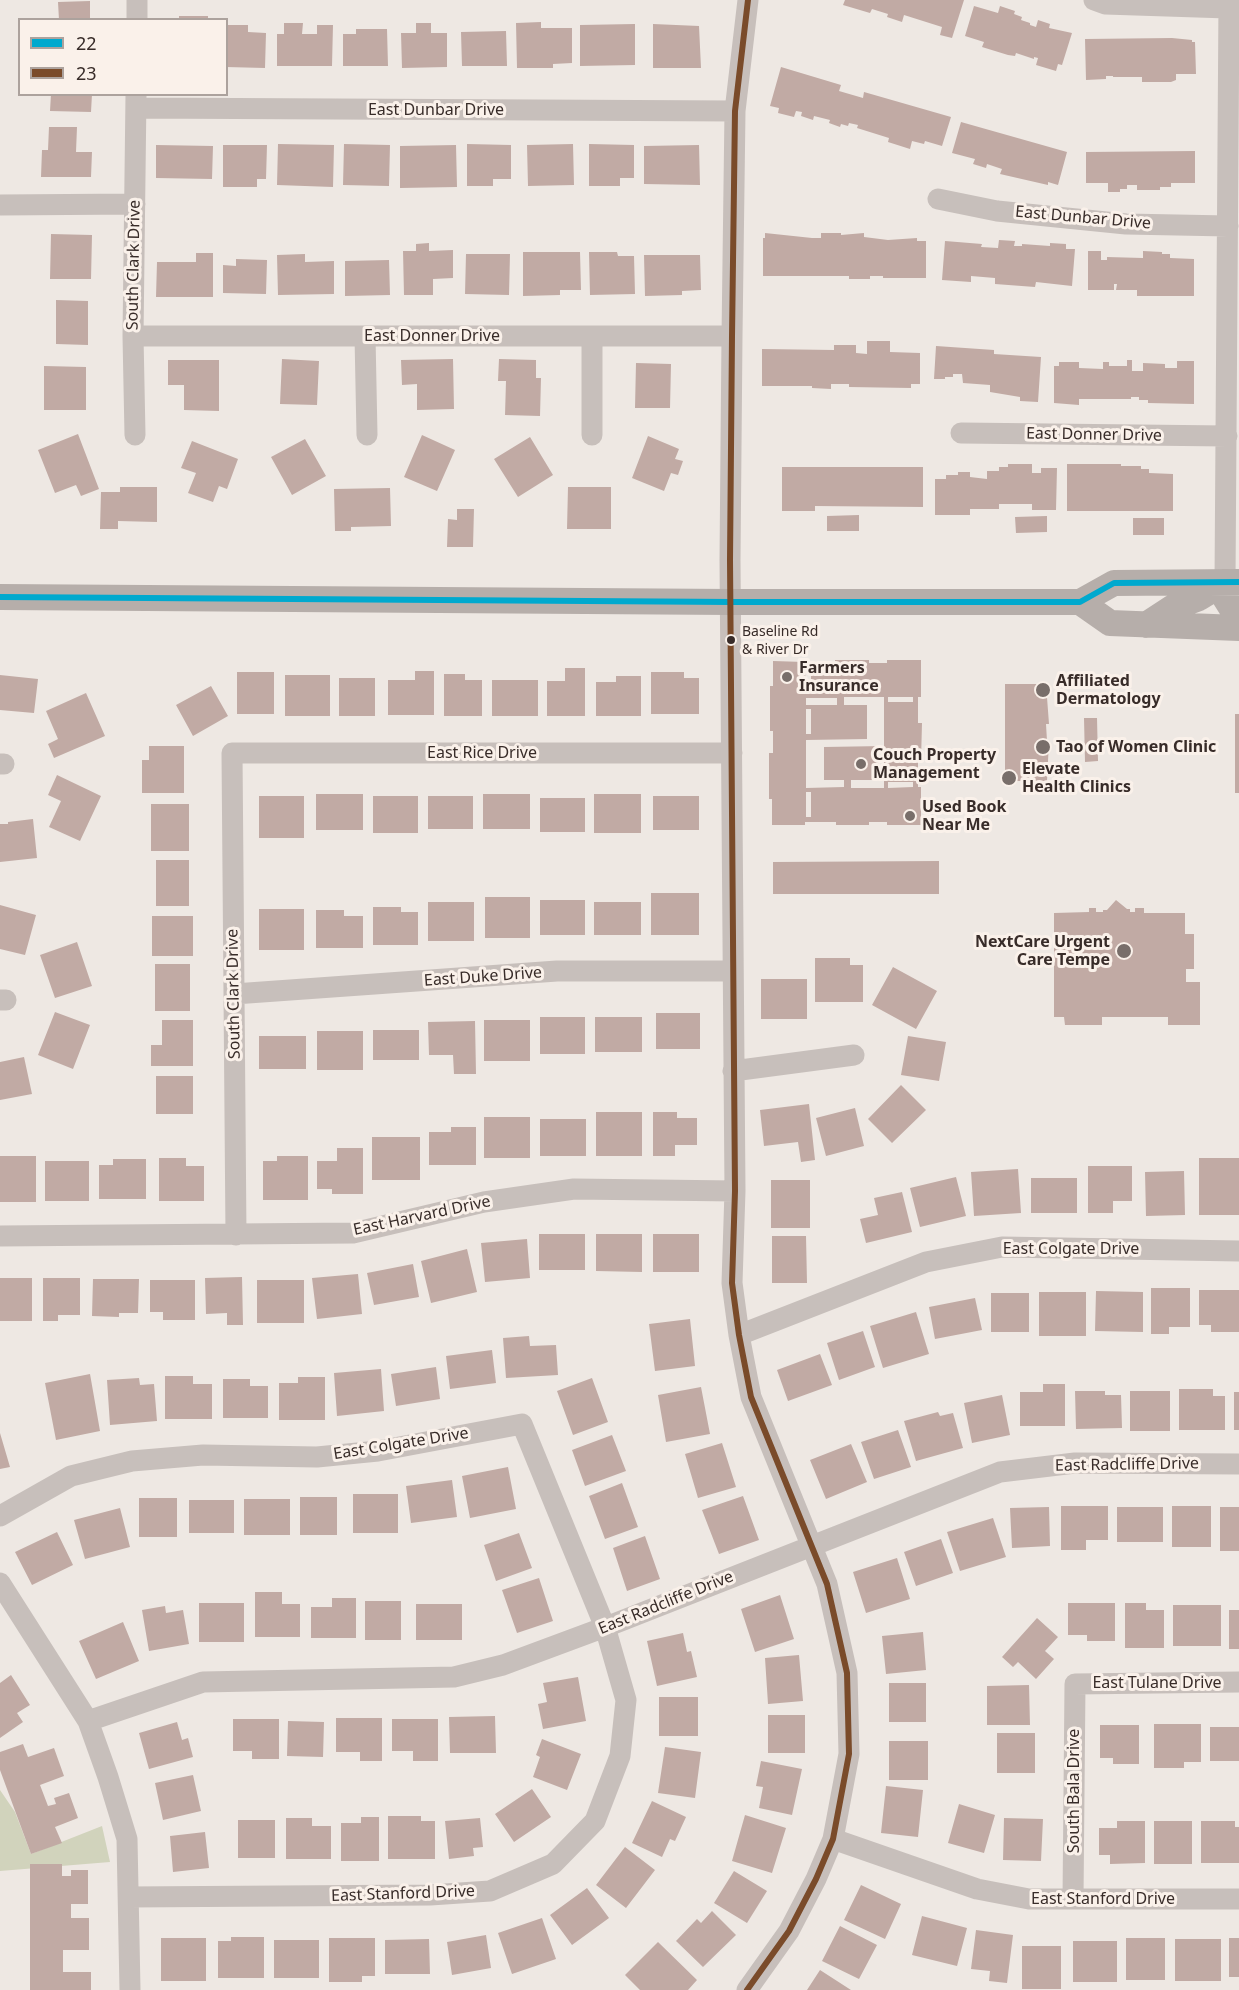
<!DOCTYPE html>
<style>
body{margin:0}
#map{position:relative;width:1239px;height:1990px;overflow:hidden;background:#eee8e3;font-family:"Noto Sans",sans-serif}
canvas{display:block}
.legend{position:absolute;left:18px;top:18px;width:210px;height:78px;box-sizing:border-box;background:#faf1ea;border:2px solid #aca29d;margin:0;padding:8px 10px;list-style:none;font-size:18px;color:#382c29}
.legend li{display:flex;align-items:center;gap:12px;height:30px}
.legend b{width:30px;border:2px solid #aca29d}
</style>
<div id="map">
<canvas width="1239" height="1990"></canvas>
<ul class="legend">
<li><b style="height:8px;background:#00a9ce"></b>22</li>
<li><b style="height:8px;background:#7a4b2a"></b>23</li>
</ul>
</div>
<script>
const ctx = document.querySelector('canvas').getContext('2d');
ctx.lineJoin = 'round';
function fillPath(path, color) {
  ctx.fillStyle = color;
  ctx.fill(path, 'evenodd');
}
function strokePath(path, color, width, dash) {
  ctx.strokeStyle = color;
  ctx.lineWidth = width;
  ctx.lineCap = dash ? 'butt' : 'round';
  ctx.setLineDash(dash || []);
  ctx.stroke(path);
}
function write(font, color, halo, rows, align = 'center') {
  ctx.font = font + ' "Noto Sans",sans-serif';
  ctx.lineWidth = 6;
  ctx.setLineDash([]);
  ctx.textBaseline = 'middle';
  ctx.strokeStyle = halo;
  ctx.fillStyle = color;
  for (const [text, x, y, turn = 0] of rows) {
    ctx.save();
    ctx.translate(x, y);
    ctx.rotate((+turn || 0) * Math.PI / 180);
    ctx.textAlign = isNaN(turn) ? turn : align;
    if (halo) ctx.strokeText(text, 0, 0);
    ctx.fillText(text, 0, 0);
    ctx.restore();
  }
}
const green = new Path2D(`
 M0 1790 15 1812 31 1854 102 1826 110 1862 0 1871Z`);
const building = new Path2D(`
 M845 0H964L952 38 940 35 942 27 904 15 902 22 887 17 888 14 872 9 870 13 843 5Z
 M90 1V20H59L58 2Z
 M974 6 998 13 1000 6 1015 11 1014 14 1022 17 1021 20 1030 23V25L1036 27 1038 20 1050 24 1049 28 1072 33 1062 65 1058 64 1056 71 1036 65 1038 58 1034 57V59L1016 53 1015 56 1008 55 982 47 984 42 965 36Z
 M179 16H208V20H179Z
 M541 22V28H572V63L553 64V68H517L516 23Z
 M284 23H303L302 34H317V25H333L332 66H277V34H284Z
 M416 23H431V33H447V67L402 68 401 33H416Z
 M635 24V65L580 66V25Z
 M653 24 699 26 701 68H653Z
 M226 25H248V32L266 33 265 68 226 67Z
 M356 29H387L388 66H343V34H356Z
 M506 31 507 66H462L461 32Z
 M1172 38 1192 40V42H1195L1196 74H1176V80L1171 82H1142V77H1113V76H1106V79L1086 80 1085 39Z
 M781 67 841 85 839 91 863 98 864 92 951 117 942 146 925 141 924 144 912 141 910 149 888 142 889 138 857 128 858 125 849 123 848 126 841 124 840 127 829 123 830 120 814 116 813 120 801 116 802 112 796 111 794 117 778 113 779 108 770 106Z
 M51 94H92L91 112 50 111Z
 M961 122 1067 152 1058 185 1048 182V185L1000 174 1002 169 987 164 986 168 973 164 975 159 952 153Z
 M49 127H77L76 152H92L91 177H41L42 150H48Z
 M278 144 334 145 333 187 277 185Z
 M344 144 390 145 389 186 343 185Z
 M467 144 511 145V179H493V186H467Z
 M573 144 574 185 528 186 527 145Z
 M589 144 634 145V178H620V186H589Z
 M156 145 213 146 212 179 156 178Z
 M223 145H267L266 179H257V187H223Z
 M456 145 457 187 400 188V146Z
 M699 145 700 185 644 184V146Z
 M1195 151V183H1171V187H1160V190H1137V185H1127V189H1120V192H1108V183H1086V152Z
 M765 233 812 238H821V233H841V235L864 233V237L888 240 917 238V241H926V278H883V276H870V279H849V276H763V238H765Z
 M51 234 92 235 91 279H50Z
 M999 240 1015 241 1014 246H1022V244L1050 246V243L1066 244V249H1075L1072 286 1036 282 1035 287 995 284V278L971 276V282L942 280 945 241 982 244 981 247 998 248Z
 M429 243V251L453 250V278L433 279V295H404L403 251H416V244Z
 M1088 251H1101V260H1107V257L1143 258V251L1162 252V254H1170V258L1194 259V296H1137V290H1116L1117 284H1114V290H1088Z
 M523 252H580L581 290H560V295L523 296Z
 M589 252H617L618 256H634L635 294 590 295Z
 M196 253H213V297H156L157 262H196Z
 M305 254V262L334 261V294L278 295 277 255Z
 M466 254H510L509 295 465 294Z
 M644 255H700L701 290 682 291V295L645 296Z
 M236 259 267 260 266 294 223 293V265L236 266Z
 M389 260 390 295 345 296V261Z
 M56 300 88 301V345L56 344Z
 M867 341H890V352L920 353V384H911V388L849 387V384H831V389L812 388V386H762V349L834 350V345H856V353L867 354Z
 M936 346 994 350V354L1041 357 1038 402 1020 401V397L990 392V385L963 383 962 374H953V377H945V379H934Z
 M282 359 319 361 317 405 280 404Z
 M453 359 454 409 417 410V384L402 385 401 360Z
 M499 359 536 360V378H541L540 416 505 415 506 381H498Z
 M168 360H219V411L184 410V385H168Z
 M1127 360H1132V371H1143V363L1165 364V368H1177V361H1194V404L1148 403V400H1139V397H1131V399H1079V405L1054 403V366H1059V362H1079V368L1103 369V362H1109V366H1127Z
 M636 363 671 364 670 408H635Z
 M44 366 86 367V410H44Z
 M78 434 99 489 81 496 76 485 55 493 38 450Z
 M422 435 455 450 437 491 404 477Z
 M648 436 679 449 675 459 683 461 678 475 671 473 664 491 632 478Z
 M530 437 553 475 518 497 494 459Z
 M305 439 326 476 292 495 271 457Z
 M192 441 238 459 227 489 219 486 213 502 188 493 196 473 181 468Z
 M1008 464H1032V473H1041V468H1057L1056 510H1032V504H999V509H970V515H935V479H946V475H958V472H970V477L987 479V471H999V467H1008Z
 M1067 464H1121V466H1141V469H1149V473L1173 474V511H1067Z
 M782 467H923V507L815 506V511H782Z
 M120 487H157V522L118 521V529H100L101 492H120Z
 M568 487H611V529H567Z
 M390 488 391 526 351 527V531H335L334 489Z
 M457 509H474L473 547H447L448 519 457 520Z
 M859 515V531H827V516Z
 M1047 516V532L1016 533 1015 517Z
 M1133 518H1164V535H1133Z
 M835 660H869V663H887V660H921V697H918V723H922L921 761H918V787H921V825H887V822H869V825H836V822H805V825H772V799H769V753H773V731H770V686H773V661L835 663ZM805 668H811V693H806ZM844 697H884V746L824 747V780H844V787L806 788V740L867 739V705H844ZM888 697H913V702H888ZM806 698H837V705H806ZM806 709H811V734H806ZM879 750H884V775H878ZM851 780H884V788H851ZM888 782H913V787L888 788ZM806 792H811V817H806Z
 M565 668H585V716H547V681H565Z
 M415 671H434V715H388V680H415Z
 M237 672H274V714H237Z
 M651 672H684V678H699V714H651Z
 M444 674H465V680H482V716H444Z
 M0 675 38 679 34 713 0 710Z
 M285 675H330V716H285Z
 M616 676H641V716H596V682H616Z
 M339 678H375V716H339Z
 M492 680H538V716H492Z
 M1005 684H1046L1049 724H1046L1047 741H1049L1047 781H1005Z
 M211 686 228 716 193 736 176 705Z
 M86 693 105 736 54 758 48 744 58 739 46 711Z
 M1235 714H1239V793H1235Z
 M1084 718H1097L1098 761 1085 762Z
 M149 746H184V793H142V760H149Z
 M57 775 101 796 80 841 49 827 61 801 48 795Z
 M316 794H363V830H316Z
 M483 794H530V829H483Z
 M594 794H641V833H594Z
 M259 796H304V838H259Z
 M373 796H418V833H373Z
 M428 796H473V829H428Z
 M653 796H699V830H653Z
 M540 798H585V832H540Z
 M151 804H189V851H151Z
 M33 819 37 858 0 862V824H8V822Z
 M156 860H189V906H156Z
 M939 861V894H773V862Z
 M651 893H699V935H651Z
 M485 897H530V938H485Z
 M540 900H585V935H540Z
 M1116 900 1127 909H1130V912H1135V908H1144V913H1185V934H1194V969H1186V982H1200V1025H1168V1017H1102V1025H1065L1064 1017H1054V913L1089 912V908H1096V912H1103V910H1107Z
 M428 902H474V941H428Z
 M594 902H641V935H594Z
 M0 905 36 915 25 955 0 949Z
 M373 907H401V912H418V945H373Z
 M259 909H304V950H259Z
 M316 910H344V916H363V948H316Z
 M152 916H193V956H152Z
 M77 942 92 986 55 998 40 955Z
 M815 958H850V965H863V1002H815Z
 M155 964H190V1011H155Z
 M893 967 937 991 916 1029 872 1005Z
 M761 979H807V1019H761Z
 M55 1012 90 1025 73 1069 38 1055Z
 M656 1013H700V1049H656Z
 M540 1017H585V1054H540Z
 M595 1017H642V1052H595Z
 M162 1020H193V1066H151V1045H162Z
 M484 1020H530V1061H484Z
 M475 1021 476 1074H454L453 1055H429L428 1022Z
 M373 1030H419V1060H373Z
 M317 1031H363V1070H317Z
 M259 1036H306V1069H259Z
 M908 1036 946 1042 939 1081 901 1075Z
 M24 1057 32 1094 0 1100V1062Z
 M156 1076H193V1114H156Z
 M901 1085 926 1110 892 1143 868 1119Z
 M809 1104 815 1160 801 1162 798 1142 764 1146 760 1110Z
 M855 1108 864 1146 826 1156 816 1118Z
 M596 1112H642V1156H596Z
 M653 1112H677V1118H697V1145H675V1156H653Z
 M484 1117H530V1158H484Z
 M540 1119H586V1156H540Z
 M451 1127H476V1165H429V1132H451Z
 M372 1137H420V1180H372Z
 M337 1148H363V1194H332V1189H317V1161H337Z
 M0 1156H36V1202H0Z
 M277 1156H308V1200H263V1161H277Z
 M159 1158H186V1166H204V1201H159Z
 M1199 1158H1239V1215H1199Z
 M113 1159H146V1199H99V1165H113Z
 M45 1161H89V1201H45Z
 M1088 1166H1132V1201H1113V1213H1088Z
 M1018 1169 1021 1213 974 1216 971 1172Z
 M1184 1171 1185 1215 1146 1216 1145 1172Z
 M956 1177 966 1216 920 1227 910 1188Z
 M1031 1178H1077V1213H1031Z
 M771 1180H810V1228H771Z
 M902 1192 912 1232 866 1243 860 1219 878 1215 874 1198Z
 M539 1234H585V1270H539Z
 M596 1234H642V1272L596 1271Z
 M653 1234H699V1272H653Z
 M772 1236H806L807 1283H772Z
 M527 1239 530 1278 485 1282 481 1243Z
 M467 1249 477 1292 431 1303 421 1261Z
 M413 1264 419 1297 374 1305 367 1273Z
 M358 1274 362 1314 317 1319 312 1278Z
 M242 1277 243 1325H227V1313L206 1314 205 1278Z
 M0 1278H32V1321H0Z
 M43 1278H80V1315H58V1321H43Z
 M93 1279H139L138 1313H119V1317L92 1316Z
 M150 1280H195V1320H163V1312H150Z
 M257 1280H304V1323H257Z
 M1151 1288H1190V1327H1169V1334H1151Z
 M1199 1290H1239V1332H1211V1325H1199Z
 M1096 1291 1143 1292V1332L1095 1331Z
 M1039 1292H1086V1336H1039Z
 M991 1293H1029V1332H991Z
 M975 1298 982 1330 935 1339 929 1307Z
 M916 1312 929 1354 883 1368 870 1326Z
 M690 1319 695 1366 655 1371 649 1324Z
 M863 1331 875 1367 839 1380 827 1343Z
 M529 1336 530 1346 556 1345 558 1375 506 1378 503 1338Z
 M492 1350 496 1383 450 1389 446 1356Z
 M820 1354 832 1385 788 1401 777 1370Z
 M436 1367 440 1399 396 1406 391 1374Z
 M381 1369 384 1411 337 1416 334 1373Z
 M90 1374 100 1431 56 1440 45 1383Z
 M165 1376H193V1384H212V1419H165Z
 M298 1377H325V1420H279V1383H298Z
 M139 1378 140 1385 154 1384 157 1421 110 1425 107 1380Z
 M592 1378 608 1422 573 1435 557 1391Z
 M223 1379H250V1386H268V1418H223Z
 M1043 1384H1065V1426H1020V1392H1043Z
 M701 1387 710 1434 666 1442 658 1395Z
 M1179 1389H1213V1396H1225V1430H1179Z
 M1075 1391H1105V1395H1121L1122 1428 1076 1429Z
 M1130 1391H1170V1431H1130Z
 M1234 1392H1239V1430H1234Z
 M1002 1395 1010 1435 972 1443 964 1403Z
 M938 1412 940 1416 953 1413 963 1448 916 1461 904 1421Z
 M898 1430 911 1467 874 1479 861 1442Z
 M0 1433 10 1467 0 1469Z
 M612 1435 626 1471 585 1486 572 1450Z
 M722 1443 736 1487 698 1498 685 1454Z
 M851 1444 867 1482 826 1499 810 1460Z
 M508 1467 516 1509 470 1518 462 1476Z
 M452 1480 457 1517 411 1523 406 1486Z
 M622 1483 638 1527 605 1539 589 1496Z
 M353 1494H398V1533H353Z
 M743 1496 759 1540 719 1554 702 1510Z
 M300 1497H337V1535H300Z
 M139 1498H177V1537H139Z
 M244 1499H290V1535H244Z
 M189 1500H234V1533H189Z
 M1061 1506H1108V1540H1086V1550H1061Z
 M1172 1506H1211V1547H1172Z
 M1049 1507 1050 1546 1012 1548 1010 1508Z
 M1117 1507H1163V1542H1117Z
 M1220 1507H1239V1551H1220Z
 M120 1508 130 1547 85 1559 74 1520Z
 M993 1518 1006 1557 960 1571 947 1532Z
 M57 1532 73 1565 32 1585 15 1552Z
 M519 1533 532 1568 496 1581 484 1545Z
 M645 1536 660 1579 627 1591 613 1548Z
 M941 1539 953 1573 916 1586 904 1552Z
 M897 1558 910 1599 866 1613 853 1572Z
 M539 1578 553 1621 517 1633 502 1590Z
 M255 1592H282V1604H300V1637H255Z
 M780 1595 794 1639 755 1652 741 1609Z
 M332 1598H356V1638H311V1607H332Z
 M365 1601H401V1640H365Z
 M199 1603H244V1642H199Z
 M1068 1603H1115V1641H1087V1635H1068Z
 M1125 1603H1146V1610H1164V1648H1125Z
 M416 1604H462V1640H416Z
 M1173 1605H1221V1646H1173Z
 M165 1606 166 1613 183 1610 189 1644 149 1651 142 1610Z
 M1229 1610H1239V1649H1229Z
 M1037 1618 1058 1637 1045 1651 1054 1659 1036 1679 1018 1662 1013 1667 1002 1657Z
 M123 1622 139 1661 96 1679 79 1641Z
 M923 1632 926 1670 886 1674 882 1636Z
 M683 1633 687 1652 691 1651 697 1677 657 1686 647 1641Z
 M799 1655 803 1701 768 1704 765 1658Z
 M11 1675 30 1705 17 1713 23 1722 0 1738V1683Z
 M578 1677 586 1721 543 1729 538 1704 547 1702 543 1683Z
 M889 1683H926V1722H889Z
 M1029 1685 1030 1725H987V1686Z
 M659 1697H698V1736H659Z
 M768 1715H805V1753H768Z
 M495 1716 496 1753H450L449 1717Z
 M336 1718H382V1761H360V1752H336Z
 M233 1719H279V1759H252V1751H233Z
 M392 1719H438V1761H413V1751H392Z
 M288 1721 324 1722 323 1757 287 1756Z
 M177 1722 182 1740 188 1738 193 1757 149 1769 139 1733Z
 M1154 1724H1201V1762H1184V1768H1154Z
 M1100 1725H1139V1764H1113V1758H1100Z
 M1210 1727H1239V1761H1210Z
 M997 1733H1035V1773H997Z
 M542 1739 581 1754 567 1790 533 1777 540 1757 536 1755Z
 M889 1741H928V1780H889Z
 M23 1744 28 1757 54 1748 64 1776 40 1785 48 1806 56 1804 54 1798 69 1793 78 1818 55 1827 62 1843 31 1854 0 1770V1752Z
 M665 1747 701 1752 695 1798 658 1793Z
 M761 1761 802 1769 792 1815 759 1808 763 1787 756 1786Z
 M193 1775 201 1811 163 1820 155 1783Z
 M886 1786 923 1790 918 1837 881 1833Z
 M532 1789 551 1817 514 1842 495 1814Z
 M652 1801 686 1817 675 1841 670 1839 662 1857 632 1843Z
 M959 1804 995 1815 984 1853 948 1843Z
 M745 1815 786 1828 772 1873 732 1861Z
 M388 1816H421V1821H435V1859H388Z
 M361 1817H379V1861H341V1823H361Z
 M286 1818H312V1826H331V1859H286Z
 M480 1818 483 1847 473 1848 474 1856 449 1859 445 1821Z
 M1004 1818 1043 1819 1041 1861 1003 1860Z
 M238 1820H275V1858H238Z
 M1117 1821H1145V1863L1110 1864V1855H1099V1828H1117Z
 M1154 1821H1192V1864H1154Z
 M1201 1821H1235V1827H1239V1863H1201Z
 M205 1832 209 1868 173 1872 170 1836Z
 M625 1847 655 1870 626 1908 596 1885Z
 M30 1864H62V1876H71V1870H88V1904H71V1918H89V1950H63V1972H91V1990H30Z
 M734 1871 767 1891 747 1923 714 1903Z
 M861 1885 901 1904 885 1939 844 1920Z
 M587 1888 609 1918 572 1945 550 1915Z
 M712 1911 736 1935 703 1967 676 1941 697 1919 701 1923Z
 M922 1916 967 1928 957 1966 912 1955Z
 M542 1918 556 1959 512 1974 498 1933Z
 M840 1926 877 1945 859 1979 822 1961Z
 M976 1930 1013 1935 1007 1983 989 1981 990 1971 971 1969Z
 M486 1935 491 1968 452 1975 447 1942Z
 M231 1937H264V1978H218V1941H231Z
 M161 1938H206V1981H161Z
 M329 1938H375V1976H362V1982H329Z
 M1126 1938H1165V1980H1126Z
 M1229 1938H1239V1977H1229Z
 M429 1939 430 1974H385V1940Z
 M1175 1939H1221V1981H1175Z
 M274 1940H319V1978H274Z
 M1073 1941H1117V1982H1073Z
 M658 1942 697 1980 688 1990H640L625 1975Z
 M1022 1946H1061V1989H1022Z
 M820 1970 851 1990H807Z`);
const minor = new Path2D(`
 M1094 0 1105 4 1228 8
 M137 20V0
 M136 108 735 111
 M938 199 997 211 1126 224 1228 226
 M0 205 135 204
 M133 336H732
 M365 336 367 435
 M592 336V435
 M961 433 1227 436
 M135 435 133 336 136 95
 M1225 582 1229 0
 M0 764H4
 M234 994 557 971H732
 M0 1000H6
 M733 1071 854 1055
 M236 1235 232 753H732
 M0 1236 353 1233 484 1202 574 1189 735 1191
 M739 1335 926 1262 1002 1247 1239 1251
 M0 1516 71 1476 132 1461 203 1455 317 1457 378 1451 522 1424 605 1627 626 1700 620 1756 595 1821 553 1864 490 1891 430 1895 129 1897
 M0 1583 88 1721 108 1777 127 1839 130 1990
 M88 1721 203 1682 454 1677 503 1665 616 1623 1000 1472 1075 1463 1239 1464
 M833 1839 977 1889 1029 1899H1239
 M1073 1899 1075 1684 1239 1682
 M747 1990 789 1931 816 1879 833 1839 849 1754 847 1673 827 1584 751 1397 739 1335 732 1283 735 1191 730 560 732 336 735 111 748 0`);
const major = new Path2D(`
 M1225 582 1224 596 1239 620
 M0 597 732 602H1080L1114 583 1239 582
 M1080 602 1110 623 1239 628
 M1146 625 1172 608 1199 598 1222 584`);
const bus1 = new Path2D(`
 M0 597 732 602H1080L1114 583 1239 582`);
const bus2 = new Path2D(`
 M747 1990 789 1931 816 1879 833 1839 849 1754 847 1673 827 1584 751 1397 739 1335 732 1283 735 1191 730 560 732 336 735 111 748 0`);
const markers = [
 [731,640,5,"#382c29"],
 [787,677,6,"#786e6a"],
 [1043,690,8,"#786e6a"],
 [1043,747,8,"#786e6a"],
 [861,764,6,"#786e6a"],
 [1009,778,8,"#786e6a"],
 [910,816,6,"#786e6a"],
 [1124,951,8,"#786e6a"]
];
const busNames = [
 ["Baseline Rd",742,632],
 ["& River Dr",742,650]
];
const streetNames = [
 ["East Dunbar Drive",436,110],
 ["East Dunbar Drive",1083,218,5],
 ["South Clark Drive",134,265,-89],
 ["East Donner Drive",432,336],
 ["East Donner Drive",1094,435,1],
 ["East Rice Drive",482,753],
 ["East Duke Drive",483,977,-4],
 ["South Clark Drive",234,994,-91],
 ["East Harvard Drive",422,1216,-12],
 ["East Colgate Drive",1071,1249],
 ["East Colgate Drive",401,1444,-9],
 ["East Radcliffe Drive",1127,1465,-1],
 ["East Radcliffe Drive",666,1603,-22],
 ["East Tulane Drive",1157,1683],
 ["South Bala Drive",1074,1791,-90],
 ["East Stanford Drive",403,1894,-2],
 ["East Stanford Drive",1103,1899]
];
const poiNames = [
 ["Farmers",799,668],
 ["Insurance",799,686],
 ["Affiliated",1056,681],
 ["Dermatology",1056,699],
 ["Tao of Women Clinic",1056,747],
 ["Couch Property",873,755],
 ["Management",873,773],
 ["Elevate",1022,769],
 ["Health Clinics",1022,787],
 ["Used Book",922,807],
 ["Near Me",922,825],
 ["NextCare Urgent",1110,942,"right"],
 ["Care Tempe",1110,960,"right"]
];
fillPath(green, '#d1d3bc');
fillPath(building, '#c1aaa4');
strokePath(minor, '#c7bfbb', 21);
strokePath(major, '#b6aeaa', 26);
strokePath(bus1, '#00a9ce', 6);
strokePath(bus2, '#7a4b2a', 6);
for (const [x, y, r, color] of markers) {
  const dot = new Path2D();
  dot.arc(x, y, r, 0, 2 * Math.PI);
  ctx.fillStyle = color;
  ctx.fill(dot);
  strokePath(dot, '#faf1ea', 2);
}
write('14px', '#382c29', '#faf1ea', busNames, 'left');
write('16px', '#382c29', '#faf1ea', streetNames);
write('bold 16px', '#382c29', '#faf1ea', poiNames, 'left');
</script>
